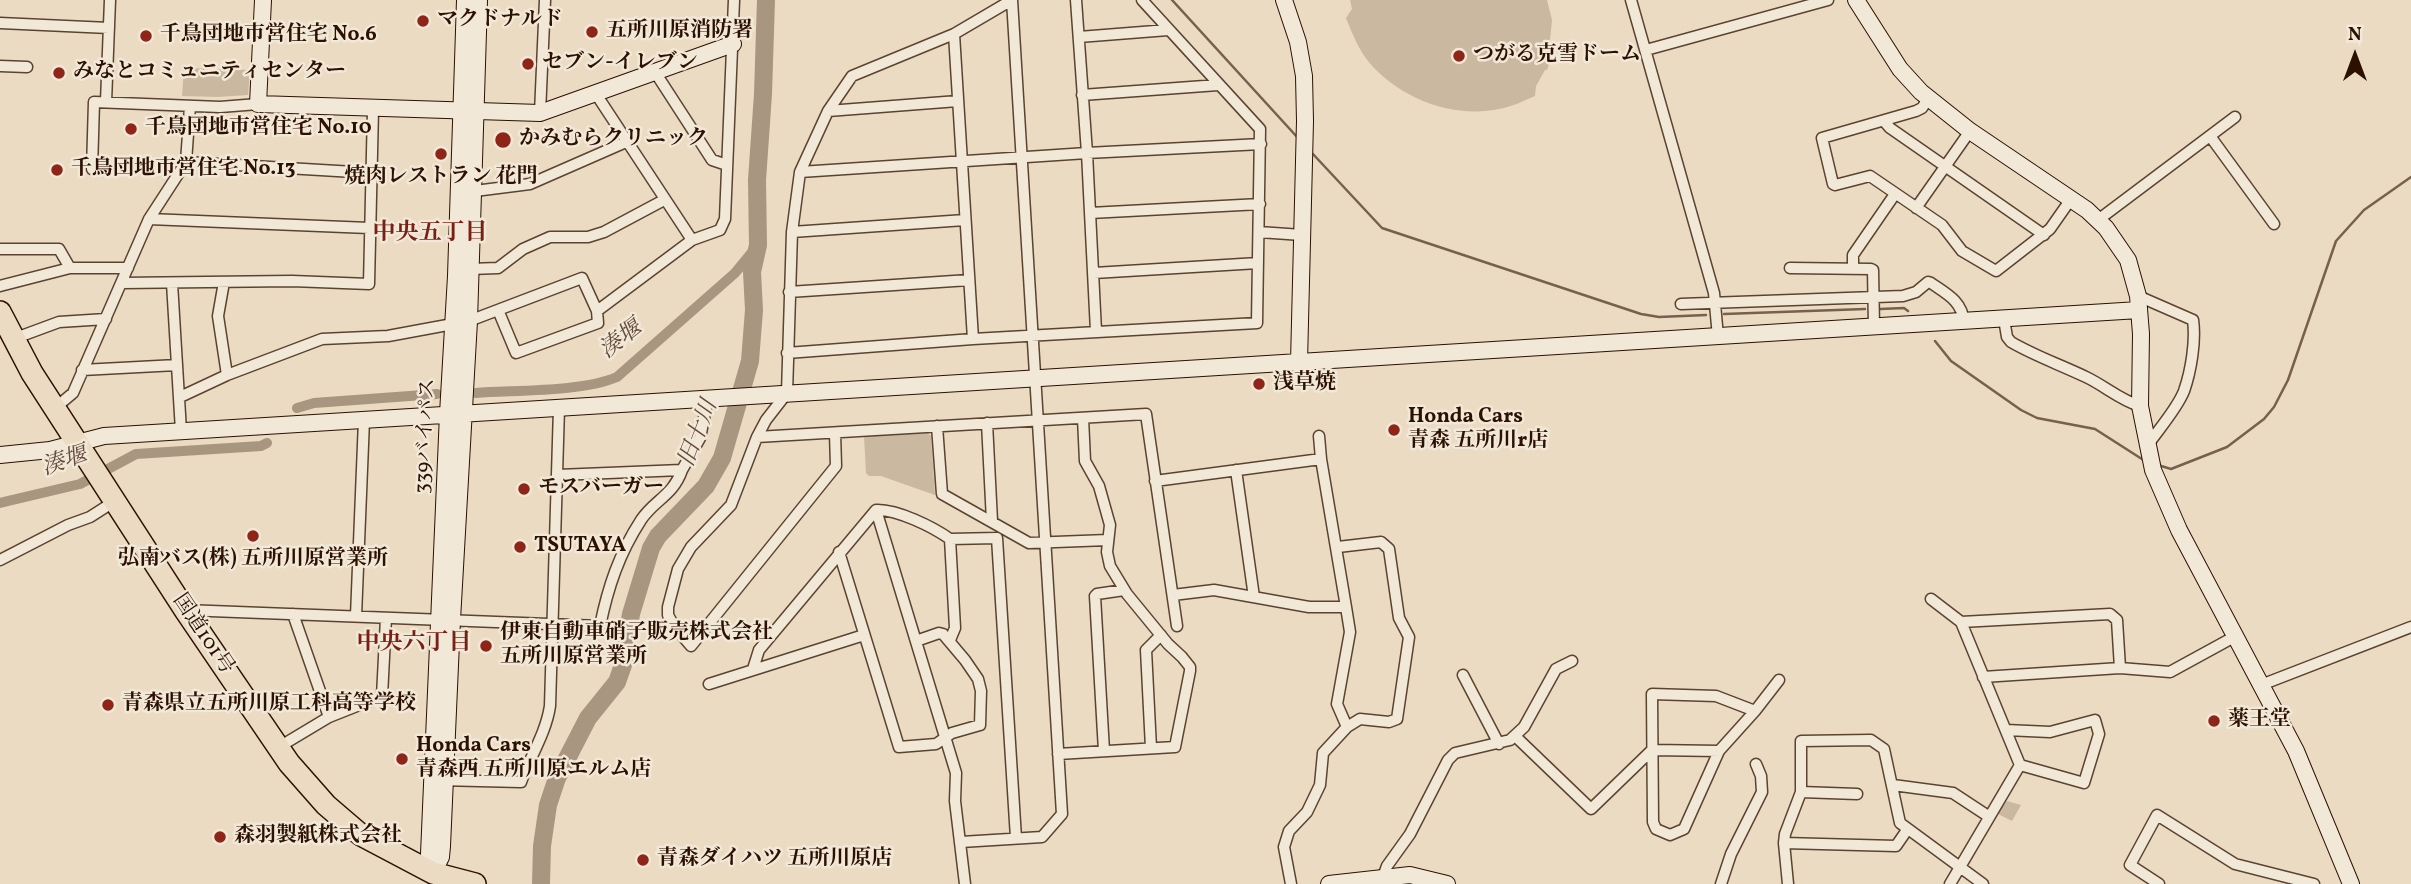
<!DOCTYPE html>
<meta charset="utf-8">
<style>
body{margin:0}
#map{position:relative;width:2411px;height:884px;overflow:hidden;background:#eadbc2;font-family:Vollkorn,serif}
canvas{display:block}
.north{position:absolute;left:2320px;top:21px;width:70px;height:70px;-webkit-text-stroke:5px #f1e8d7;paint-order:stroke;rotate:0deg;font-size:19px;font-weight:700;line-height:28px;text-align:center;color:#2c1000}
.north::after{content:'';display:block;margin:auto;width:24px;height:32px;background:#2c1000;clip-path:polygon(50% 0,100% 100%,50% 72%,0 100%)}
</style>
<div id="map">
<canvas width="2411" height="884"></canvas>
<div class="north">N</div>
</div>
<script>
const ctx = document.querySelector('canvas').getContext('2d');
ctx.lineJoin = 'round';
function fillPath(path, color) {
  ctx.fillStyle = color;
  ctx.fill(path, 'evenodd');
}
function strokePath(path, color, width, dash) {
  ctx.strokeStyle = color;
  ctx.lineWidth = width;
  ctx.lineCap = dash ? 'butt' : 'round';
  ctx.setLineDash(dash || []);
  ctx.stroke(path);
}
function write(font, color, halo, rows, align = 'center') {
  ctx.font = font + ' Vollkorn,"Noto Serif JP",serif';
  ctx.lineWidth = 5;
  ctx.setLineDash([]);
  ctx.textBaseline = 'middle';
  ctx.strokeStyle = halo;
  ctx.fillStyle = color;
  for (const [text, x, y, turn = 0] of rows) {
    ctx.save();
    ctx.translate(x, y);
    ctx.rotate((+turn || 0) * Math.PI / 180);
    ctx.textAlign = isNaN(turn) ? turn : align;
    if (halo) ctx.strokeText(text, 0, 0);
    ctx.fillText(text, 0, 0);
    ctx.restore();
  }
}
const green = new Path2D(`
 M1350 0H1547L1552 20 1549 50 1554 51 1547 70H1545L1536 86 1535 96C1523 101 1512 107 1499 109 1453 119 1398 98 1368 61 1358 48 1352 33 1346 18L1352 9Z
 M184 68 250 70 248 95 218 97 182 96Z
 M928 433 931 436 935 495 881 476H869L866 473 864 436Z
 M2007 801 2021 805 2012 821 1996 813Z`);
const stream = new Path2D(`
 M1172 0 1298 138
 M1312 153 1382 228 1641 314 1659 317 1706 315
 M1880 309 1904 308 1908 311
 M1724 314 1865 309
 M1935 341 1951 361 2021 410 2037 418 2095 429 2145 461
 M2158 465 2171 469 2227 447 2264 419 2274 407 2288 380 2336 241 2364 210 2411 177`);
const canal = new Path2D(`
 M476 393C515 390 583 392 617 377L735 273 758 245
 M297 408 314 403 437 394
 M0 503 80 484 136 454 261 446 267 443`);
const river = new Path2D(`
 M541 884 542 846 548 805 557 778 588 718 617 682 623 665 631 614 651 548 658 536 706 486 722 458 750 361 754 310 752 272 758 245 757 180 763 94 766 0`);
const street = new Path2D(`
 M1076 0 1087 153 1096 331
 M1631 0 1714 293 1718 337
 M0 23 109 28
 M954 34 973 339
 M1079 37 1168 30
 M1646 50 1828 0
 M0 66 27 67
 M655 72 712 160 727 165
 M596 94 692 240
 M1082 95 1218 85
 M1928 99 1922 108 1916 111 1822 138 1833 184 1835 185 1870 176 1942 225 1962 251 1996 271 2050 229 2071 199
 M106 102 110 0
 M828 111 958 101
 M540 113 545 0
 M1884 121 1890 128 2044 235
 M2210 136 2274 224
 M186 162 371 173
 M92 169 94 102 220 107 258 104
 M800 172 1087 153 1261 144
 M467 192 530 184 626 142
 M1916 208 1970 131
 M1090 213 1260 204
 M149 219 369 228
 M2098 220 2235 117
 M792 232 965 220
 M1259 232 1302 235
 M0 249H59L70 268
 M1790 268 1871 269 1873 270 1874 327
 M1853 268V255L1895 194
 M470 269 498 268 523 249 550 237H588L604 232 664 200
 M1094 273 1258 263
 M224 282 218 316 227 375
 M122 283 292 281 369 284 373 109
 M172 283 181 431
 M0 286 70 268H128
 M789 292 969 280
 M2138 296 2193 320C2196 341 2191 371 2184 391 2177 409 2158 430 2147 446
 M1681 304 1903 296 1916 292 1928 282 1931 283C1947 294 1962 301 1964 322
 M597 311 692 240 720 230 725 219 734 0
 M2004 319 2007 337 2011 342C2035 356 2061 365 2086 377 2105 386 2120 400 2140 406
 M13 339 59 322 106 319
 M787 353 973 339 1257 323 1260 129 1142 0
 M82 370 177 365
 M180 397 227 375 322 339 388 336 469 321 582 278 597 311 598 323 516 353 498 310
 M55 408 73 393 149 219 186 162 190 106
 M987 423 992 521
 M937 426 942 494 1029 543 1108 540
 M835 433 836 466 691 646 674 626 668 615V607L678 569 691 547 731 505 757 437 766 420 787 393 792 232 800 172 828 111 852 76 954 34 1012 0
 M1319 436 1321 459
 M757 437 1146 414 1177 626
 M682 470 700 438 708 398
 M1236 470 1254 597
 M1155 481 1321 459 1346 607H1309L1214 590 1173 595
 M876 510 956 773 955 801 965 884
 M950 539 997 538 1016 838
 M1338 547 1381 542 1389 549 1399 618 1409 637 1397 719 1389 722 1360 719 1347 727
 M839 552 899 747 936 744 952 733 980 725 981 691 978 679 965 660 943 634 939 633 916 641
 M0 560 68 525 90 517 115 501
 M1931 599 1961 622 2020 765
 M185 610 600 626C608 587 619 554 641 520 654 500 673 496 682 470L558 475
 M293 614 329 717
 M356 616 364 420
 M1961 622 2110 614 2117 620 2120 668 1983 677
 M2120 668 2170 672 2234 637
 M753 669 759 650 876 510C897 509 933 527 950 539L955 628 950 640
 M1463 675 1499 744
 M709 684 864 635
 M2261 685 2411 627
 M1652 694 1716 696 1755 711 1719 751 1684 829 1670 835 1656 829 1653 822Z
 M1755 711 1779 680
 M2006 730 2050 732 2095 720 2099 734 2084 783 2020 765
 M1515 736 1591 809 1652 750 1719 751
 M279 747 329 717 382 696 386 618
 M1151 748 1146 650 1161 635
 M1104 751 1095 596 1097 594 1124 590
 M1058 754 1175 747 1190 671V667L1182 657 1168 644 1127 594 1110 566 1107 552 1110 525 1099 486 1085 461 1083 418
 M439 780 521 782C530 757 546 733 550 706L559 408
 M1893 785 1953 793 1988 816
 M1801 792 1857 794
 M961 842 1042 837 1062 814 1012 0
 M1784 843 1896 846 1907 830
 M1383 877 1387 866 1410 834 1448 760 1455 753 1510 740 1524 727 1556 669 1572 661
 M1291 884 1284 847 1289 831 1307 812 1320 785 1323 753 1347 727 1337 704 1350 632 1346 607
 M1721 884 1731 854 1762 792 1761 776 1756 764
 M1788 884 1784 843 1785 834 1801 792V741L1871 740 1884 749 1900 823 1983 884
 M1950 884 2020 765
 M2159 884 2130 865 2157 815 2235 864 2314 884`);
const secondary = new Path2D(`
 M263 0 258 104 540 113 733 44
 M1284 0 1298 42 1304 76 1305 121 1299 362
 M1856 0 1900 69 1921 92 1970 131 2087 210 2106 228 2128 260 2138 296 2141 334 2140 406 2153 470 2179 530 2296 751 2351 884
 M0 455 50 450 104 436 2139 310
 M433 873 441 857 442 846 452 620 469 321 479 0
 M433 873 429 854 448 414 456 276 465 0
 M1329 884 1410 875 1447 884`);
const highway = new Path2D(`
 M0 312 32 373 185 610 289 763 326 805 361 835 433 873 475 884`);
const markers = [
 [423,21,7,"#8f2418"],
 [592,32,7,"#8f2418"],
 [146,36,7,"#8f2418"],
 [1459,56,7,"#8f2418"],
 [528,64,7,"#8f2418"],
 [59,73,7,"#8f2418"],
 [131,129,7,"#8f2418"],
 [503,140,9,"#8f2418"],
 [441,154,7,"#8f2418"],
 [57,170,7,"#8f2418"],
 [1259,384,7,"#8f2418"],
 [1394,430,7,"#8f2418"],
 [524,489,7,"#8f2418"],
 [253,536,7,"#8f2418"],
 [520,547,7,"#8f2418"],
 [486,646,7,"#8f2418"],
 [108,705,7,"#8f2418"],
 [2214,721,7,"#8f2418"],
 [402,759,7,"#8f2418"],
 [220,837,7,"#8f2418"],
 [643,860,7,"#8f2418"]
];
const poiNames = [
 ["マクドナルド",437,21],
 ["五所川原消防署",606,32],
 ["千鳥団地市営住宅 No.6",160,36],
 ["つがる克雪ドーム",1473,56],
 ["セブン-イレブン",542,64],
 ["みなとコミュニティセンター",73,73],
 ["千鳥団地市営住宅 No.10",145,129],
 ["かみむらクリニック",519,140],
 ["千鳥団地市営住宅 No.13",71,170],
 ["焼肉レストラン 花門",441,178,"center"],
 ["浅草焼",1273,384],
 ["Honda Cars",1408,418],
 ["青森 五所川r店",1408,442],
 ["モスバーガー",538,489],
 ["TSUTAYA",534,547],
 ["弘南バス(株) 五所川原営業所",253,560,"center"],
 ["伊東自動車硝子販売株式会社",500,634],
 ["五所川原営業所",500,658],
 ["青森県立五所川原工科高等学校",122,705],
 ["薬王堂",2228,721],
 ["Honda Cars",416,747],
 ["青森西 五所川原エルム店",416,771],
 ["森羽製紙株式会社",234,837],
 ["青森ダイハツ 五所川原店",657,860]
];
const streetNames = [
 ["339バイパス",427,436,-87],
 ["国道101号",202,635,56]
];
const neighbourhoodNames = [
 ["中央五丁目",430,235],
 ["中央六丁目",414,645]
];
const waterNames = [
 ["湊堰",622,341,-38],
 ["旧十川",700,434,-69],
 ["湊堰",65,463,-19]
];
fillPath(green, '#cab8a1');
strokePath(stream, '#77604d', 2.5);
strokePath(canal, '#a99680', 10);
strokePath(river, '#a99680', 18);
strokePath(street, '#5c4330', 13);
strokePath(secondary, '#2c1000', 18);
strokePath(highway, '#2c1000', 24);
strokePath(street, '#f1e8d7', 10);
strokePath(secondary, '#f1e8d7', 16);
strokePath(highway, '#eadbc2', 21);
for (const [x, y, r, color] of markers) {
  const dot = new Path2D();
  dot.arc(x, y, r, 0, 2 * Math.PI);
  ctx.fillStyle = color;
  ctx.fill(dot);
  strokePath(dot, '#f1e8d7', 2.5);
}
write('bold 21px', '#2c1000', '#f1e8d7', poiNames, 'left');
write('21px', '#2c1000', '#f1e8d7', streetNames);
write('bold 23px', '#7a1f14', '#f1e8d7', neighbourhoodNames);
write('italic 23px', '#644c3a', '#f1e8d7', waterNames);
</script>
